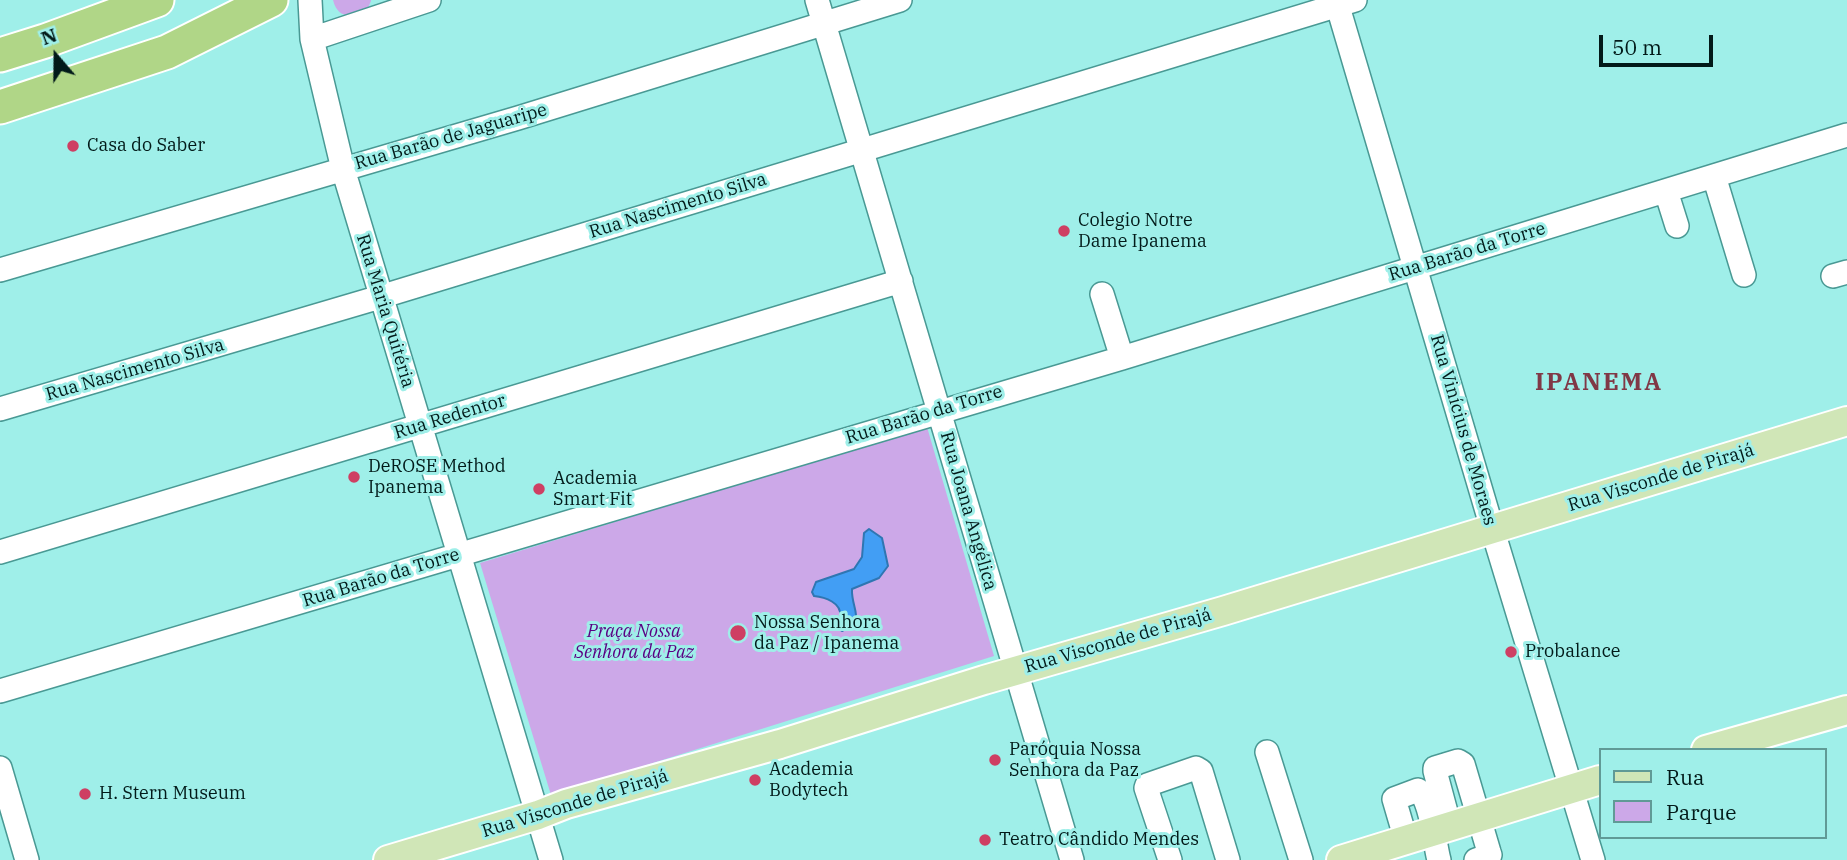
<!DOCTYPE html>
<meta charset="utf-8">
<style>
body{margin:0}
#map{position:relative;width:1847px;height:860px;overflow:hidden;background:#9fefe9;font-family:"IBM Plex Serif",serif}
canvas{display:block}
.legend{position:absolute;left:1599px;top:748px;width:228px;height:91px;box-sizing:border-box;background:#9fefe9;border:2px solid #609a96;margin:0;padding:9px 12px;list-style:none;font-size:21px;color:#021a19}
.legend li{display:flex;align-items:center;gap:14px;height:35px}
.legend b{width:35px;border:2px solid #609a96}
.north{position:absolute;left:21px;top:21px;width:70px;height:70px;-webkit-text-stroke:5px #9fefe9;paint-order:stroke;rotate:340deg;font-size:19px;font-weight:700;line-height:28px;text-align:center;color:#021a19}
.north::after{content:'';display:block;margin:auto;width:24px;height:32px;background:#021a19;clip-path:polygon(50% 0,100% 100%,50% 72%,0 100%)}
.scale{position:absolute;left:1599px;top:35px;width:114px;height:32px;box-sizing:border-box;border:4px solid #021a19;border-top:0;padding-left:9px;font-size:21px;line-height:24px;white-space:nowrap;color:#021a19;-webkit-text-stroke:5px #9fefe9;paint-order:stroke}
</style>
<div id="map">
<canvas width="1847" height="860"></canvas>
<ul class="legend">
<li><b style="height:9px;background:#d0e6b7"></b>Rua</li>
<li><b style="height:19px;background:#cca8e8"></b>Parque</li>
</ul>
<div class="north">N</div>
<div class="scale">50 m</div>
</div>
<script>
const ctx = document.querySelector('canvas').getContext('2d');
ctx.lineJoin = 'round';
function fillPath(path, color) {
  ctx.fillStyle = color;
  ctx.fill(path, 'evenodd');
}
function strokePath(path, color, width, dash) {
  ctx.strokeStyle = color;
  ctx.lineWidth = width;
  ctx.lineCap = dash ? 'butt' : 'round';
  ctx.setLineDash(dash || []);
  ctx.stroke(path);
}
function write(font, color, halo, rows, align = 'center') {
  ctx.font = font + ' "IBM Plex Serif",serif';
  ctx.lineWidth = 6;
  ctx.setLineDash([]);
  ctx.textBaseline = 'middle';
  ctx.strokeStyle = halo;
  ctx.fillStyle = color;
  for (const [text, x, y, turn = 0] of rows) {
    ctx.save();
    ctx.translate(x, y);
    ctx.rotate((+turn || 0) * Math.PI / 180);
    ctx.textAlign = isNaN(turn) ? turn : align;
    if (halo) ctx.strokeText(text, 0, 0);
    ctx.fillText(text, 0, 0);
    ctx.restore();
  }
}
const green = new Path2D(`
 M333 0H371V1L367 10C353 17 338 20 333 0Z
 M927 427 994 656 551 795 480 563Z`);
const water = new Path2D(`
 M869 529 882 538 888 566 879 578 852 589C851 610 867 620 842 631L837 628C837 624 839 620 840 616 842 603 825 597 814 596L812 592 816 582 854 569 862 557 864 533Z`);
const minor = new Path2D(`
 M310 0 312 39 343 169 551 860
 M817 0 1072 860
 M1336 0 1492 528 1593 860
 M312 39 429 0
 M1714 176 1744 275
 M1666 191 1677 226
 M0 270 518 118 900 0
 M1833 276 1847 272
 M1102 294 1122 358
 M0 409 380 297 1355 0
 M0 552 901 281
 M0 691 1122 358 1847 135
 M1267 752 1301 860
 M0 768 27 860
 M1450 827 1435 771V768L1458 761 1463 764 1489 852 1490 855 1476 860
 M1406 840 1394 799 1418 790C1432 801 1434 842 1439 860
 M1170 860 1146 788 1147 785 1196 768 1201 771 1228 860`);
const major = new Path2D(`
 M1706 750 1847 710
 M388 860 538 815 566 804 780 744 984 680 1223 611 1847 421
 M1341 860 1600 780`);
const highway = new Path2D(`
 M0 55 45 41 157 0
 M0 107 167 52 271 0`);
const markers = [
 [73,146,7,"#ce3f63"],
 [1064,231,7,"#ce3f63"],
 [354,477,7,"#ce3f63"],
 [539,489,7,"#ce3f63"],
 [738,633,9,"#ce3f63"],
 [1511,652,7,"#ce3f63"],
 [995,760,7,"#ce3f63"],
 [755,780,7,"#ce3f63"],
 [85,794,7,"#ce3f63"],
 [985,840,7,"#ce3f63"]
];
const streetNames = [
 ["Rua Barão de Jaguaripe",451,137,-16],
 ["Rua Nascimento Silva",678,206,-17],
 ["Rua Barão da Torre",1467,252,-17],
 ["Rua Maria Quitéria",385,311,73],
 ["Rua Nascimento Silva",135,370,-16],
 ["Rua Barão da Torre",924,415,-17],
 ["Rua Redentor",450,417,-17],
 ["Rua Vinícius de Moraes",1463,430,74],
 ["Rua Visconde de Pirajá",1661,478,-17],
 ["Rua Joana Angélica",968,511,74],
 ["Rua Barão da Torre",381,578,-17],
 ["Rua Visconde de Pirajá",1118,641,-16],
 ["Rua Visconde de Pirajá",575,804,-17]
];
const poiNames = [
 ["Casa do Saber",87,146],
 ["Colegio Notre",1078,221],
 ["Dame Ipanema",1078,242],
 ["DeROSE Method",368,467],
 ["Ipanema",368,488],
 ["Academia",553,479],
 ["Smart Fit",553,500],
 ["Nossa Senhora",754,623],
 ["da Paz / Ipanema",754,644],
 ["Probalance",1525,652],
 ["Paróquia Nossa",1009,750],
 ["Senhora da Paz",1009,771],
 ["Academia",769,770],
 ["Bodytech",769,791],
 ["H. Stern Museum",99,794],
 ["Teatro Cândido Mendes",999,840]
];
const parkNames = [
 ["Praça Nossa",634,632],
 ["Senhora da Paz",634,653]
];
const districtNames = [
 ["IPANEMA",1599,383]
];
fillPath(green, '#cca8e8');
fillPath(water, '#429ef4');
strokePath(water, '#2f76b2', 2);
strokePath(minor, '#499994', 26);
strokePath(major, '#fff', 32);
strokePath(highway, '#fff', 37);
strokePath(minor, '#fff', 23);
strokePath(major, '#d0e6b7', 28);
strokePath(highway, '#b0d687', 33);
for (const [x, y, r, color] of markers) {
  const dot = new Path2D();
  dot.arc(x, y, r, 0, 2 * Math.PI);
  ctx.fillStyle = color;
  ctx.fill(dot);
  strokePath(dot, '#9fefe9', 2.5);
}
write('18px', '#021a19', '#9fefe9', streetNames);
write('18px', '#021a19', '#9fefe9', poiNames, 'left');
write('italic 18px', '#5a0083', '#9fefe9', parkNames);
ctx.letterSpacing = '2px';
write('bold 24px', '#803846', '#9fefe9', districtNames);
ctx.letterSpacing = '0px';
</script>
